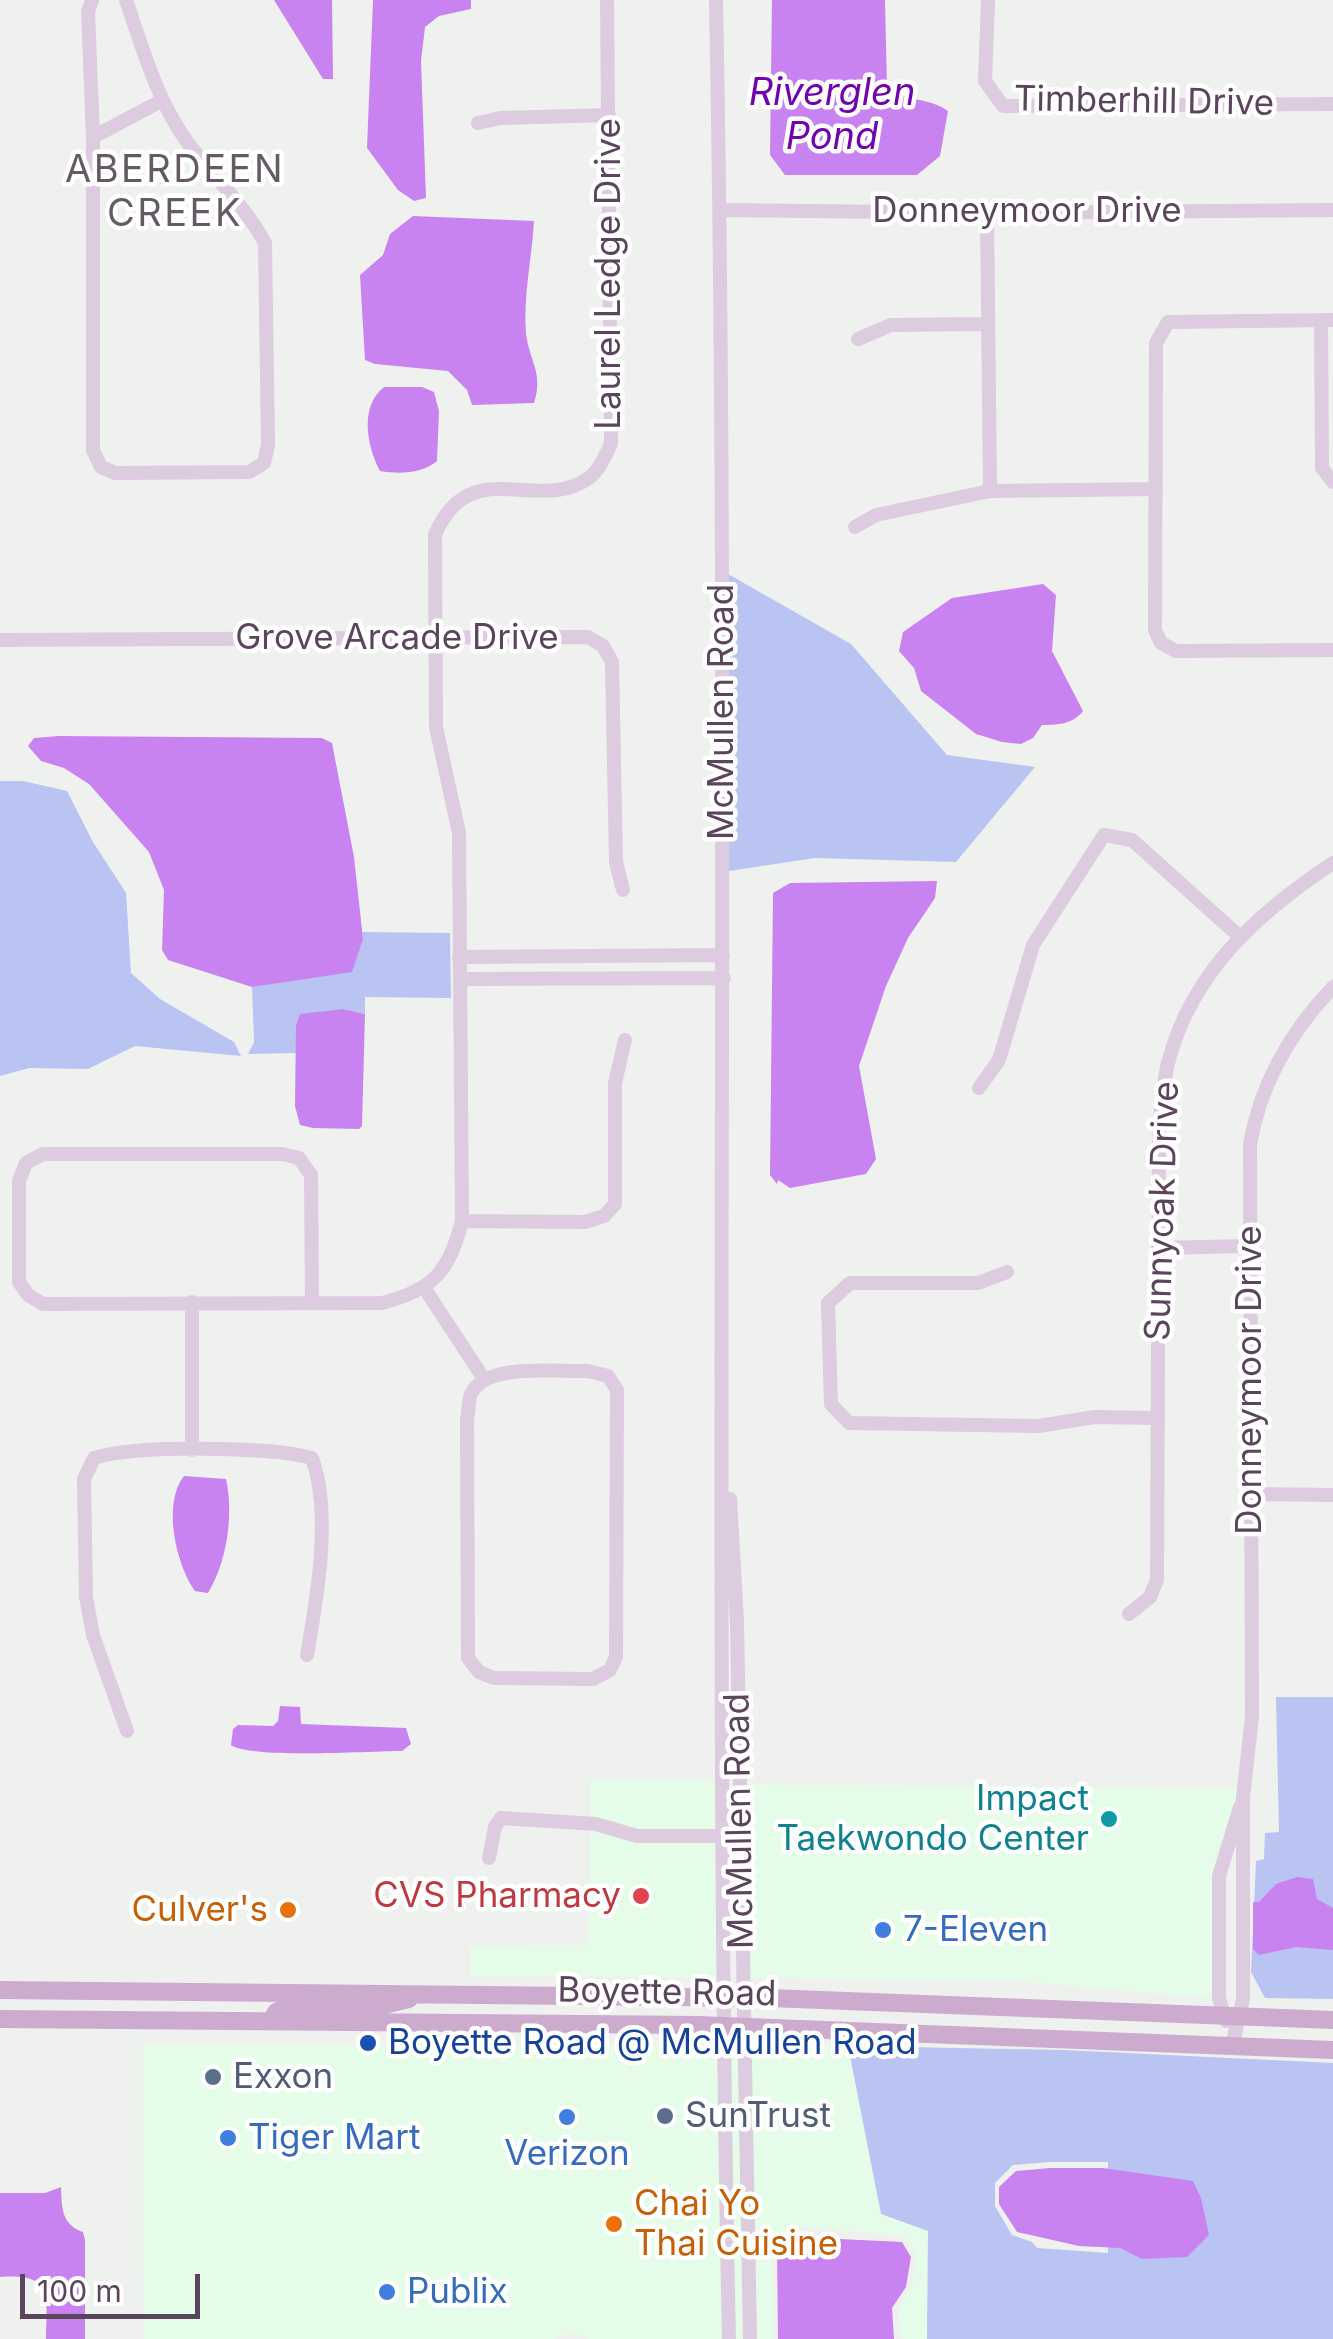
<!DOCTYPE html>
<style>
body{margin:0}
#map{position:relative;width:1333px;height:2339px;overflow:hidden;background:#eff1ee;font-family:Inter,sans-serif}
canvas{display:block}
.scale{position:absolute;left:20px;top:2274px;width:180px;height:45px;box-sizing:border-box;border:5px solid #5a455d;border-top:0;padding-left:12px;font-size:30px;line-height:35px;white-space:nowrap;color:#5a455d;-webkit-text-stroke:8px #fff;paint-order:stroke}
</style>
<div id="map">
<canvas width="1333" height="2339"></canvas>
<div class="scale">100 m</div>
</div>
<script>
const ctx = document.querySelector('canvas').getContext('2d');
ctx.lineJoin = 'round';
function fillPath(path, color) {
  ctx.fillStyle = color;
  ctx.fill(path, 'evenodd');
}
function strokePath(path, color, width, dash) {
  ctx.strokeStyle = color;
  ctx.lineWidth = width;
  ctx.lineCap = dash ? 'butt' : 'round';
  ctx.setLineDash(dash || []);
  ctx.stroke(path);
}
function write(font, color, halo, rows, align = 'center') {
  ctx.font = font + ' Inter,sans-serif';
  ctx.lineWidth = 9;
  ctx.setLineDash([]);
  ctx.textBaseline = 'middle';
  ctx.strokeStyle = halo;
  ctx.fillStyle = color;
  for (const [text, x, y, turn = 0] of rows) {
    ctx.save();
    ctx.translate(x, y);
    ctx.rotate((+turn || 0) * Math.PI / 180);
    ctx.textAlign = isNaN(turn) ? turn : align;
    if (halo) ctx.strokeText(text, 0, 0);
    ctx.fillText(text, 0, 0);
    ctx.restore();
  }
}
const commercial = new Path2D(`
 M590 1779 717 1780V1829H638L590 1817Z
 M745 1781 755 1784 1238 1789 1213 1875V1999L1017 1981 748 1978Z
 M590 1831 637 1843H718L719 1978 470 1976V1946L589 1945Z
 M143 2045H719L723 2339H589L571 2333 554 2339H144Z
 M731 2045H737L744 2339H735Z
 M749 2045 848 2046 881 2214 928 2231 927 2339H903L899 2336 898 2310 911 2288 917 2256 904 2236 790 2226 772 2246 773 2339H757Z`);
const green = new Path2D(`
 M728 574 851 644 947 755 1035 767 956 862 815 858 729 871Z
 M0 781H23L67 791 93 842 126 893 131 973 160 999 234 1042 241 1056 135 1046 88 1069 29 1068 0 1076Z
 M362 932 450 933 451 998 365 997V1014L343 1009 296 1025V1053L248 1054 254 1042 252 987 286 981 363 939Z
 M1276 1697H1333V1999L1265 1998 1251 1972 1256 1861 1264 1859 1265 1833 1279 1832Z
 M848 2046 1064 2050 1333 2063V2339H927L928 2231 881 2214ZM1050 2162H1108V2253L1037 2248 1032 2242 1012 2235 995 2206V2183L1013 2165Z`);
const water = new Path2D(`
 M274 0H332L333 79H323Z
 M373 0H471V9L439 16 425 27 421 61 426 198 414 201 398 190 367 148Z
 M772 0H885L887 87C907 102 928 97 948 111L940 156 917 175H785L770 155Z
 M413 216 534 221C532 257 523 297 526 333 529 361 544 373 534 403L472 405 467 390 448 371 375 364 365 360 360 275 383 255 390 234Z
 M384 387H422L434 392 439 411 437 461C422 474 399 474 380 471 367 446 359 407 384 387Z
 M1043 584 1056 595 1052 651 1083 711C1073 724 1058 725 1042 725L1033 738 1021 744 1002 742 976 734 921 691 914 668 899 651 903 632 952 598Z
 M59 736 322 738 332 743 354 857 363 939 352 972 252 987 168 960 162 950 164 890 149 852 89 784 64 768 41 761 28 746 34 738Z
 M937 881 935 898 908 938 886 986 859 1066 876 1159 866 1174 790 1188 778 1180 777 1184 770 1175 773 893 790 883Z
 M343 1009 365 1014 362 1126 359 1129 313 1128 300 1125 295 1106 296 1025 300 1014Z
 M184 1476 226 1479C234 1515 227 1562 208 1593L195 1591C176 1565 162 1503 184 1476Z
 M280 1706 300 1707 301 1724 406 1728 411 1744 402 1751C372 1751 249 1759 231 1745L233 1729 238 1725 273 1726 278 1721Z
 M1297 1877 1313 1879 1317 1899 1333 1908V1950L1296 1947 1259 1955 1253 1949V1902H1259L1276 1884Z
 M1050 2168H1103L1193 2181 1201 2198 1209 2235 1187 2257 1142 2259 1120 2248 1079 2246 1017 2232 999 2204V2187L1016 2171Z
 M61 2187C62 2208 61 2224 83 2232L85 2240V2339H46C47 2295 53 2273 0 2277V2193H45Z
 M791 2232 839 2239 902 2242 911 2257 906 2287 892 2308 894 2339H778L777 2246Z`);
const minor = new Path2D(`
 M92 0 88 12 93 137V450L101 467 115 473 249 472 264 463 268 445 265 243C245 206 214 177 188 143 157 101 143 49 126 0
 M716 0C731 780 712 1559 729 2339
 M988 0 985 81 1003 106 1333 104
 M478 123 500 118 609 115
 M93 137 161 101
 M720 210 987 213 1333 210
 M987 213 990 491
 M1321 320 1322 468 1333 482
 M1333 320 1168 322 1156 343 1155 630 1161 643 1176 651 1333 650
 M858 339 891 325 987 324
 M855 527 876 515 990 491 1156 489
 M0 640 588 637 603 646 612 662 616 862 623 890
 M459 957 723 955
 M460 979 724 978
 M979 1088 999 1060 1033 945 1104 835 1132 840 1239 936
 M462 1221 585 1222 604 1216 615 1204V1083L625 1040
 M1158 1248 1248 1246
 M1007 1272 978 1283H850L828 1303 831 1404 849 1423 1039 1426 1094 1417 1158 1418
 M425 1289 484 1379
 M312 1303 311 1175 299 1158 282 1154H43L26 1163 19 1181V1282L28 1295 43 1304 382 1303C433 1290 449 1272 462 1221L459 833 436 727 435 535C470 451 540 516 590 477 600 469 605 456 611 444L607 0
 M588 1371 608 1376 617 1390 616 1657 610 1670 593 1679 494 1678 479 1672 468 1658 467 1419C469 1412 468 1401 471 1394 485 1362 558 1372 588 1371Z
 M192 1450V1302
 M1250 1494 1333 1495
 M730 1499 737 1622 750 2339
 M1129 1614 1150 1597 1157 1580 1159 1125C1162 1105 1163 1083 1168 1063 1191 973 1258 912 1333 863
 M127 1731 93 1635 86 1597 84 1479 94 1458C136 1445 269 1446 312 1458 332 1514 317 1598 307 1655
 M489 1858 495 1827 501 1818 596 1824 637 1836H724
 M1226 2021 1219 1998V1876L1240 1807
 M1232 2046 1243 1999V1797L1252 1717 1250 1144C1261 1082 1290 1032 1333 987`);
const major = new Path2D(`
 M0 1990 770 1998 1333 2020
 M0 2019 698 2025 1333 2050
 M271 2021 276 2012 288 2007H376L409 1999`);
const markers = [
 [1109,1819,10,"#0f9aa8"],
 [641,1896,10,"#e0444e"],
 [288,1910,10,"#e8710a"],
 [883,1930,10,"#3f7fe0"],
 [368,2043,10,"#1a4fb4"],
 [213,2077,10,"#5c6f8a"],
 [665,2116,10,"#5c6f8a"],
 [567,2117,10,"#3f7fe0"],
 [228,2138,10,"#3f7fe0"],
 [614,2224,10,"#e8710a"],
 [387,2292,10,"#3f7fe0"]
];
const streetNames = [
 ["Timberhill Drive",1144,102,1],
 ["Donneymoor Drive",1027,211],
 ["Laurel Ledge Drive",609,274,-90],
 ["Grove Arcade Drive",397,638],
 ["McMullen Road",722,712,-90],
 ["Sunnyoak Drive",1163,1211,-88],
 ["Donneymoor Drive",1250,1380,-90],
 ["McMullen Road",740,1821,-91],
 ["Boyette Road",667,1993,1]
];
const cultureNames = [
 ["Impact",1089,1799],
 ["Taekwondo Center",1089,1839]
];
const healthNames = [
 ["CVS Pharmacy",621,1896]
];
const foodNames = [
 ["Culver's",268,1910],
 ["Chai Yo",634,2204,"left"],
 ["Thai Cuisine",634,2244,"left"]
];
const shopNames = [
 ["7-Eleven",903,1930],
 ["Tiger Mart",248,2138],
 ["Verizon",567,2154,"center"],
 ["Publix",407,2292]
];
const transitNames = [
 ["Boyette Road @ McMullen Road",388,2043]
];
const serviceNames = [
 ["Exxon",233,2077],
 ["SunTrust",685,2116]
];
const waterNames = [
 ["Riverglen",832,94],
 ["Pond",832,138]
];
const neighbourhoodNames = [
 ["ABERDEEN",175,171],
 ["CREEK",175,215]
];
fillPath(commercial, '#e5fde8');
fillPath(green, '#b9c4f2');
fillPath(water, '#c883f1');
strokePath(minor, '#ddcbdf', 14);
strokePath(major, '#ccabcf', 18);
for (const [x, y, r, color] of markers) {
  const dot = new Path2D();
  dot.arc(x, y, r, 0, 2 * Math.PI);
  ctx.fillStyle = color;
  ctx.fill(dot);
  strokePath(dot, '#fff', 4);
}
write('35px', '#5a455d', '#fff', streetNames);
write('35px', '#0d838f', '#fff', cultureNames, 'right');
write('35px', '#be3a42', '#fff', healthNames, 'right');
write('35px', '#c56008', '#fff', foodNames, 'right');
write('35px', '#366cbe', '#fff', shopNames, 'left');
write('35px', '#164399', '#fff', transitNames, 'left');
write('35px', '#4e5e75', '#fff', serviceNames, 'left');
write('italic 38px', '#7103b1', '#fff', waterNames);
ctx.letterSpacing = '2.5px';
write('38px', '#635a63', '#fff', neighbourhoodNames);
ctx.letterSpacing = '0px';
</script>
